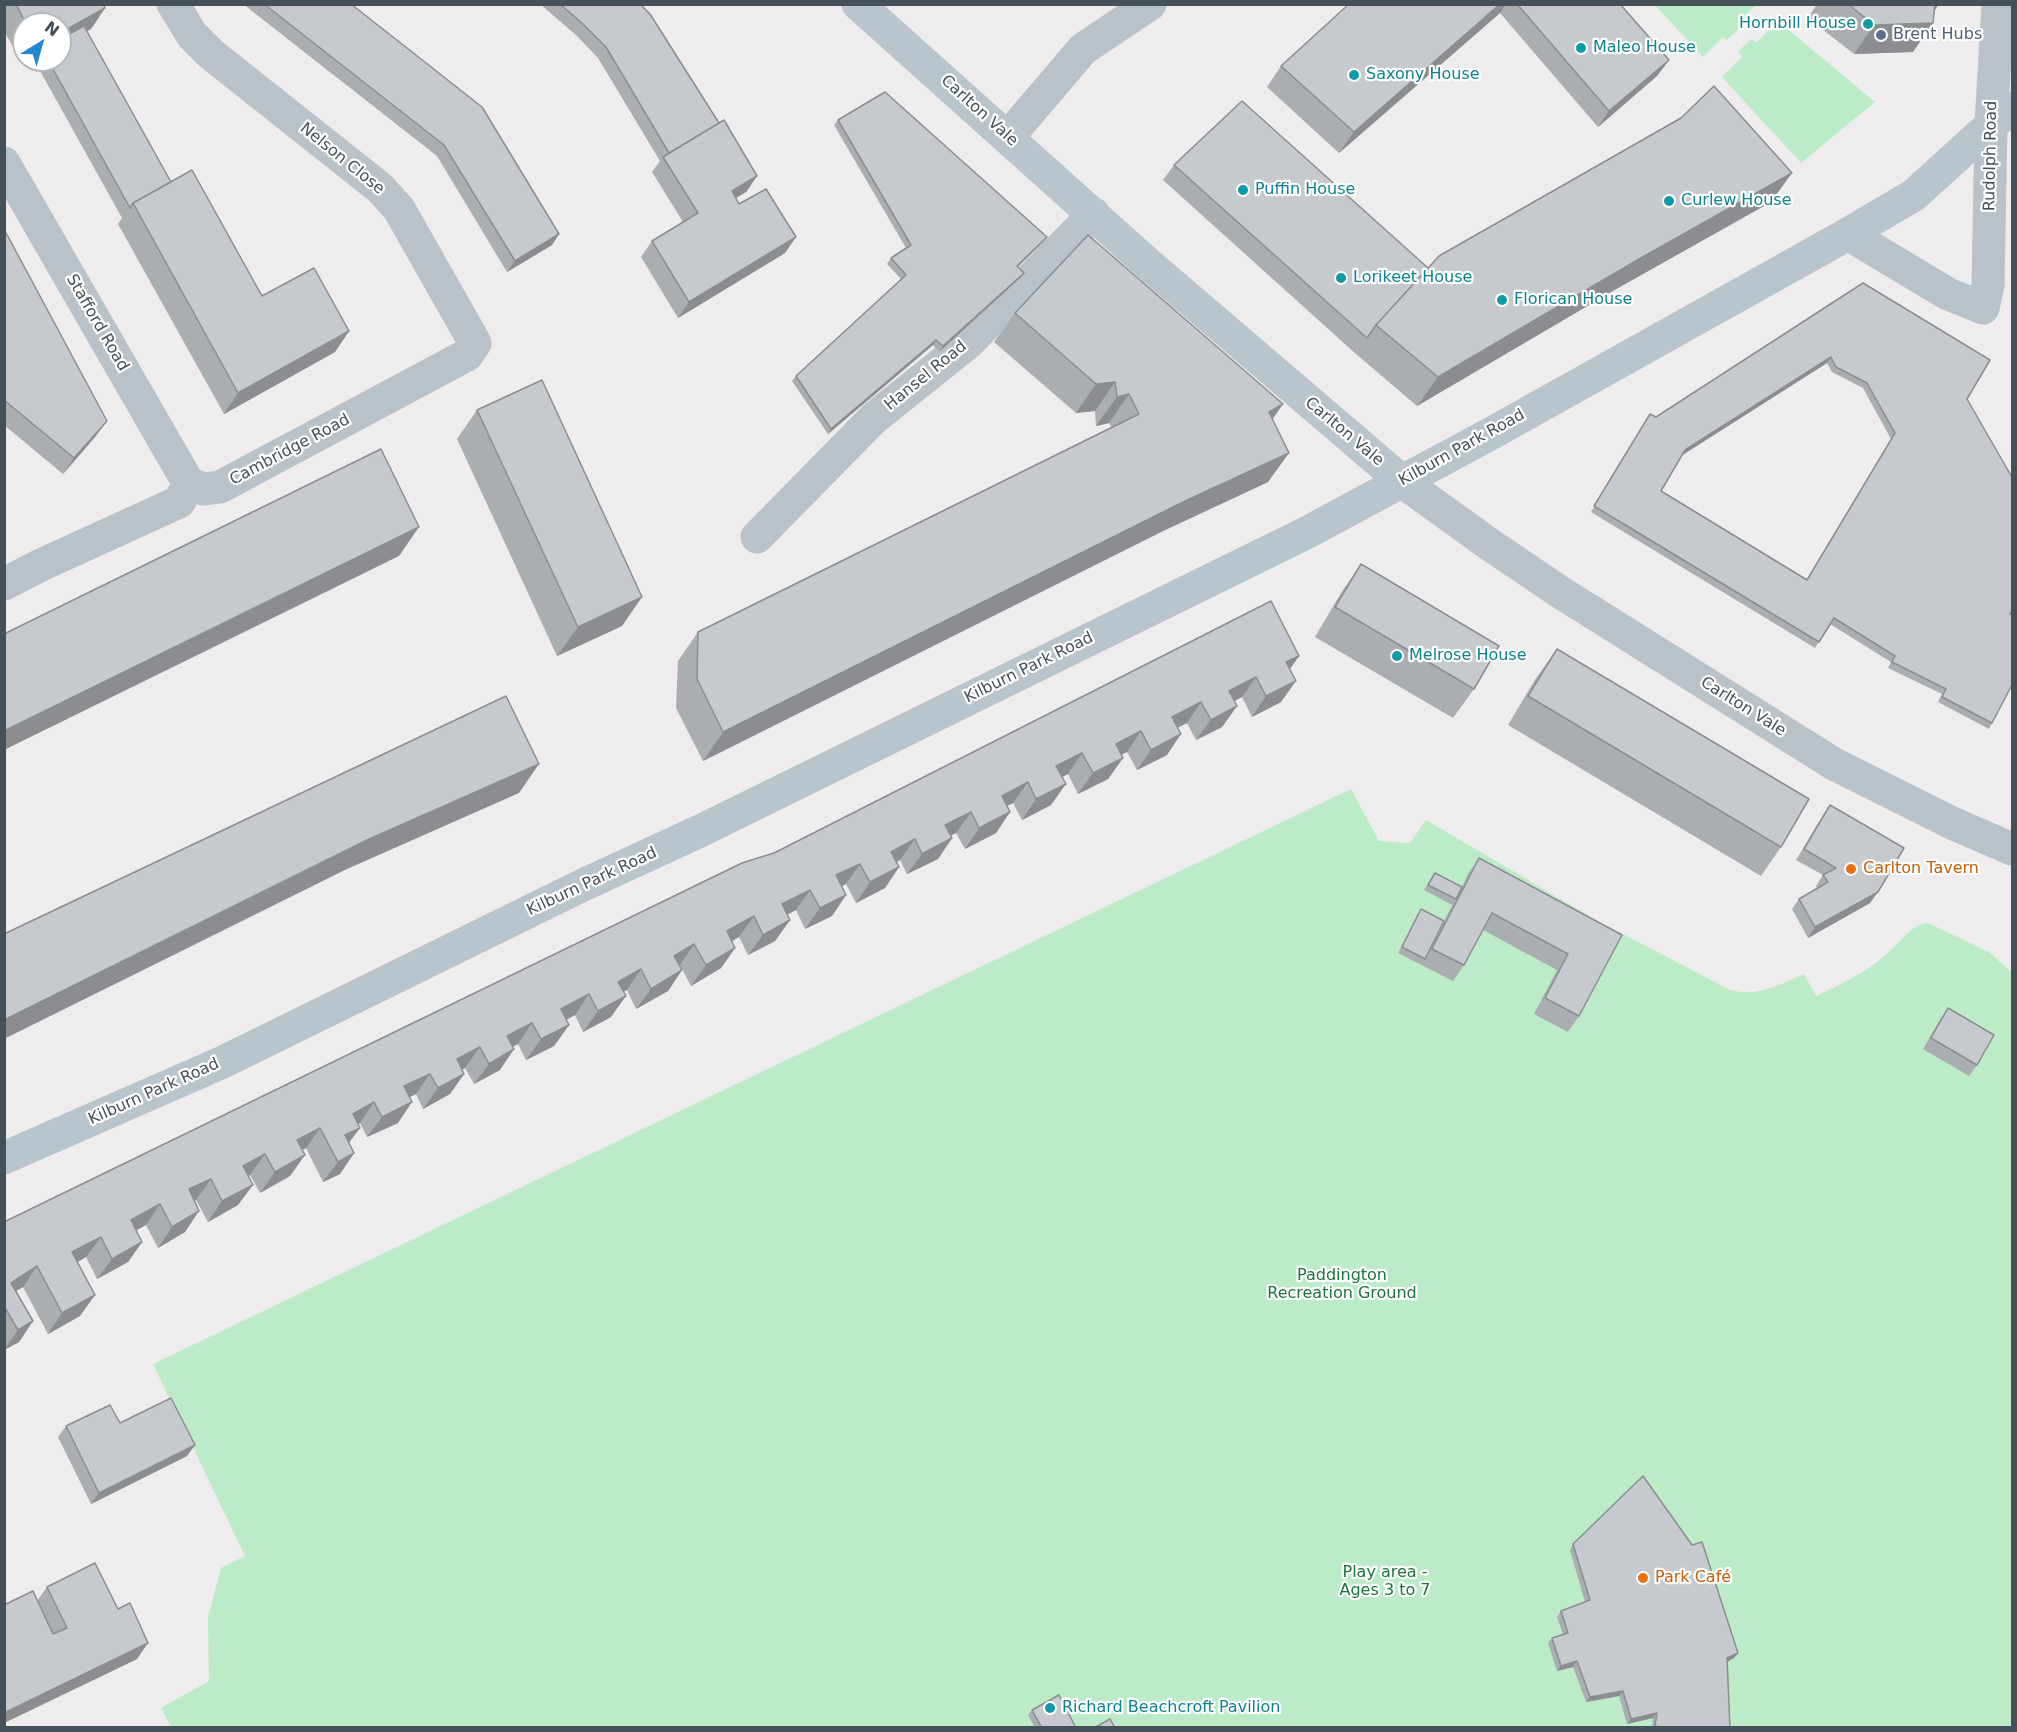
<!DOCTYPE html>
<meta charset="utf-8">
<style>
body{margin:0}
#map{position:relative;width:2017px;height:1732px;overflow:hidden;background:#eeecec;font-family:"DejaVu Sans",sans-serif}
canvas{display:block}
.frame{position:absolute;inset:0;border:6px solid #455158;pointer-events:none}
.north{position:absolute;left:12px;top:12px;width:60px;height:60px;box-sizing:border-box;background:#fff;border:2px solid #b5b9bc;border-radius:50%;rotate:37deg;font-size:16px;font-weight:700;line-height:24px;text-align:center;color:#455158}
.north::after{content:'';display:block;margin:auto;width:21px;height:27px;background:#2485d0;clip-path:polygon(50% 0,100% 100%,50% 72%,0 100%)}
</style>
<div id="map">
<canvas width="2017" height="1732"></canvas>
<div class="frame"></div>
<div class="north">N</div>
</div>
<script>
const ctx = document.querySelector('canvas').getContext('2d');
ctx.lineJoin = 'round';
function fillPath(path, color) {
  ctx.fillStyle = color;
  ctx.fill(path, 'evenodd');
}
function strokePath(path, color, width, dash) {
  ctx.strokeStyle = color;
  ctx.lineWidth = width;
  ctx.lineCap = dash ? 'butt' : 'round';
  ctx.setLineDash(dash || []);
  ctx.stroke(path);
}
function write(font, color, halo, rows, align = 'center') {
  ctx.font = font + ' "DejaVu Sans",sans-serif';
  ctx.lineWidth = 4.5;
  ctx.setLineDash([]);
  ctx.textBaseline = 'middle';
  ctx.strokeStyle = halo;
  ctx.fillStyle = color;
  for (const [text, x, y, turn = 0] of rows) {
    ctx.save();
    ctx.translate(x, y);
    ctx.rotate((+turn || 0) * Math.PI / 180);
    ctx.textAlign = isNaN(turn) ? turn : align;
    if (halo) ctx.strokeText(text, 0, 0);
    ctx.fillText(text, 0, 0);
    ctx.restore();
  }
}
const green = new Path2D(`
 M1655 5H1756L1737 23 1740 28 1727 40 1723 37 1703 57Z
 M1778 21 1875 102 1801 163 1722 77 1742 57 1738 52 1751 39 1756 43Z
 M1351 789 1379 841 1410 843 1426 820 1598 921 1730 990C1757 997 1780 985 1804 974L1816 996C1844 983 1873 969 1895 946 1904 937 1915 923 1928 923L1989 952 2012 973V1727H171L161 1708 209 1681 208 1617 221 1568 245 1556 153 1364Z`);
const minor = new Path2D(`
 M1008 137 1083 49 1150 4
 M4 163 189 484
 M1848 234 1948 294 1983 308 1988 285 1991 125 1998 4
 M757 537 874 418 969 342 1094 214
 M4 584 41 565 179 502 189 484 204 489 220 487 467 355 475 343 399 209 380 188 211 54 192 35 173 4`);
const tertiary = new Path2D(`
 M1403 482 1489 544 1560 592 1834 764 1952 823 2012 849`);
const secondary = new Path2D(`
 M858 4 1147 263 1403 482
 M4 1158 223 1062 583 885 700 831 1306 533 1492 433 1848 234 1914 195 1991 125 2012 108`);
const wall = new Path2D(`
 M4 4H103L105 8 91 29 87 31 171 182 262 296 349 331 335 352 224 414 118 224 122 218 34 60 24 66 4 31ZM24 24H60V60H24Z
 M243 4H351L559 234 552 245 507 272 437 156Z
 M540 4H640L719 123 757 176 746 192 736 198 739 204 785 253 678 318 641 257 652 241 683 222 652 172 660 161 598 58 576 35Z
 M1349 4H1620L1669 60 1657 76 1598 127 1500 13 1339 153 1267 87 1281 66Z
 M1817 4H1939L1934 11 1913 52 1854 54 1808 18Z
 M838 120 1047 237 1043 242 1018 267 1020 278 939 352 933 345 828 434 792 381 796 376 901 279 887 264 891 258 906 248 834 125Z
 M1174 165 1428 268 1771 202 1618 288 1417 406 1356 354 1163 180Z
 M4 229 95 437 63 474 4 425Z
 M1863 283 1967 399 2010 614 2013 615V686H2011L1992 723 1989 729 1938 702 1942 694 1888 668 1891 662 1830 624 1815 648 1591 512 1647 419 1656 417ZM1827 363 1832 372 1863 388 1891 439 1807 579 1661 491 1682 455Z
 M1015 313 1272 419 1268 482 1163 531 703 761 676 708 678 661 698 632 1111 427 1109 423 1096 426 1095 411 1076 413 994 342Z
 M477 410 622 626 557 656 457 439Z
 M1361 564 1474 689 1453 718 1315 637 1341 593Z
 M1557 649 1781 847 1761 876 1508 725 1536 678Z
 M1299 656 1290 669 1281 702 1252 717 1242 697 1234 701 1237 706 1222 727 1196 740 1187 723 1178 727 1167 755 1137 770 1127 752 1121 755 1123 758 1108 779 1078 794 1068 774 1062 777 1051 805 1022 820 1013 803 1007 806 1010 812 996 833 965 849 956 833 951 835 952 838 938 859 907 874 900 860 897 862 899 867 885 888 856 903 846 884 842 886 846 895 832 916 805 929 796 910 787 915 790 920 775 941 748 955 739 937 732 941 735 948 721 968 691 986 680 965 682 970 668 991 636 1009 627 990 623 992 611 1017 583 1032 575 1015 566 1020 569 1025 554 1046 526 1060 518 1044 513 1046 500 1070 474 1084 465 1068 462 1069 464 1074 450 1094 423 1109 416 1094 410 1097 398 1123 367 1137 360 1123 358 1124 349 1143 354 1153 340 1174 323 1182 306 1148 302 1150 290 1176 260 1193 250 1175 248 1176 238 1205 208 1222 196 1200 194 1201 185 1232 158 1248 146 1225 136 1230 142 1242 128 1262 97 1279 86 1257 78 1262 80 1316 48 1334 23 1287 16 1291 33 1321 19 1342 4 1350V1222L774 853Z
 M1830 805 1870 903 1808 938 1792 909 1799 899 1817 888 1816 886 1823 875 1796 860 1823 815Z
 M1479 858 1622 935 1579 1016 1568 1032 1534 1014 1557 970 1483 930 1464 965 1453 981 1398 953 1417 915 1421 909 1444 921 1454 902 1452 905 1424 890 1435 873 1462 887 1468 874Z
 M1948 1008 1977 1065 1969 1076 1923 1049 1940 1019Z
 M66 1426 195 1445 187 1456 91 1504 58 1437Z
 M1573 1544 1734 1658 1727 1662 1730 1728H1652L1653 1718 1627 1724 1619 1696 1586 1702 1573 1667 1557 1671 1548 1643 1552 1638 1563 1634 1557 1617 1561 1611 1585 1602 1570 1550Z
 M47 1587 137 1659 4 1723V1605L37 1601Z
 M1032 1710 1076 1728H1035L1028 1715Z`);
const shadedWall = new Path2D(`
 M1500 4H1506L1500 13 1339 153 1354 132Z
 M1933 4H1939L1926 23H1933L1913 52 1854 54 1874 25Z
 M105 8 91 29 60 46V33Z
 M28 60H34L24 66Z
 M1669 60 1657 76 1598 127 1609 111Z
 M1792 173 1771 202 1618 288 1417 406 1438 377 1639 259Z
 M757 176 746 192 721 207 732 191Z
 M559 234 552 245 507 272 515 261Z
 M796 237 785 253 678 318 689 302Z
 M1047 237 1043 242 1013 271 1017 266Z
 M1024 273 1020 278 939 352 943 346Z
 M349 331 335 352 224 414 238 393Z
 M936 340 933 345 828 434 831 429Z
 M1831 357 1827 363 1681 456 1685 450Z
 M1115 382 1095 411 1076 413 1096 384Z
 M1129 394 1109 423 1096 426 1117 397Z
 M1283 404 1263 433 1269 412Z
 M107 421 95 437 63 474 74 458Z
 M1289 453 1268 482 1163 531 703 761 723 732 1183 502Z
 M419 527 399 556 4 750V731Z
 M642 597 622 626 557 656 578 627Z
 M1299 656 1285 676 1286 662Z
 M1256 677 1242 697 1214 712 1229 691Z
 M1296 681 1281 702 1252 717 1266 696Z
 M1201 702 1187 723 1158 738 1172 717Z
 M1237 706 1222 727 1196 740 1211 720Z
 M1141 731 1127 752 1101 765 1116 744Z
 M1181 734 1167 755 1137 770 1151 750Z
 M1082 753 1068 774 1042 787 1056 766Z
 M1123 758 1108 779 1078 794 1093 773Z
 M539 764 519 793 347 869 4 1039V1020L367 840Z
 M1028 782 1013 803 987 816 1002 796Z
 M1066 784 1051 805 1022 820 1036 799Z
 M971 812 956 833 931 846 945 825Z
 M1010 812 996 833 965 849 979 828Z
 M952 838 938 859 907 874 922 854Z
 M915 839 900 860 877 872 891 852Z
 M860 864 846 884 822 896 836 875Z
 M899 867 885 888 856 903 870 882Z
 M810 890 796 910 767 925 782 904Z
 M1878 892 1870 903 1808 938 1815 927Z
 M846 895 832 916 805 929 820 908Z
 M754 916 739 937 713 952 727 931Z
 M790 920 775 941 748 955 763 935Z
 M694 944 680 965 660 976 674 956Z
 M735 948 721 968 691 986 706 965Z
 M641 969 627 990 604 1002 618 982Z
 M682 970 668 991 636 1009 651 989Z
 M589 994 575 1015 546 1030 561 1009Z
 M626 996 611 1017 583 1032 598 1011Z
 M532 1023 518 1044 493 1057 507 1036Z
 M569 1025 554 1046 526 1060 541 1039Z
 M480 1047 465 1068 443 1080 457 1059Z
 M514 1049 500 1070 474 1084 489 1064Z
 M430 1074 416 1094 390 1107 404 1086Z
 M464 1074 450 1094 423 1109 438 1088Z
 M374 1102 360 1123 339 1135 353 1114Z
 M412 1102 398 1123 367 1137 382 1117Z
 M320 1128 306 1148 282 1160 297 1140Z
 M360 1128 345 1148V1135Z
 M354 1153 340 1174 323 1182 338 1162Z
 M265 1154 250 1175 228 1187 243 1166Z
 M305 1155 290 1176 260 1193 275 1172Z
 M211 1179 196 1200 174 1210 189 1189Z
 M253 1185 238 1205 208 1222 222 1201Z
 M160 1204 146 1225 117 1241 131 1220Z
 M199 1211 185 1232 158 1248 172 1227Z
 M101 1237 86 1257 58 1273 72 1252Z
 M142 1242 128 1262 97 1279 112 1259Z
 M37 1266 23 1287 4 1298 11 1283Z
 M95 1295 80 1316 48 1334 62 1313Z
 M33 1321 19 1342 4 1350 18 1330Z
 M195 1445 187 1456 91 1504 99 1493Z
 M148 1643 137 1659 4 1723V1713Z
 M1738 1653 1734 1658 1723 1664 1727 1658Z
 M1577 1661 1573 1667 1557 1671 1561 1666Z
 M1623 1691 1619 1696 1586 1702 1590 1697Z
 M1657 1713 1653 1718 1627 1724 1631 1719Z`);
const building = new Path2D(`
 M16 4H103L105 8 60 33V24H26Z
 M264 4H351L482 107 559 234 515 261 444 145Z
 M560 4H640L650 14 719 123 669 153 606 47 583 24Z
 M1349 4H1500L1354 132 1281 66Z
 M1517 4H1620L1669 60 1609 111Z
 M1848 4H1935L1933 23 1874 25Z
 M84 26 171 182 133 203 130 208 48 60H60V39Z
 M1714 86 1792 173 1639 259 1438 377 1376 325 1439 256 1681 118Z
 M885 92 1047 237 1017 266 1024 273 943 346 936 340 831 429 796 376 906 275 891 258 911 245 838 120Z
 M1242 101 1428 268 1376 325 1367 338 1174 165Z
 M724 120 757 176 732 191 739 204 766 189 796 237 689 302 652 241 698 213 663 157Z
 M192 170 262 296 314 268 349 331 238 393 133 203Z
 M4 229 107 421 74 458 4 400Z
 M1088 235 1283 404 1269 412 1289 453 1183 502 723 732 697 679 698 632 1139 414 1129 394 1117 397 1115 382 1096 384 1015 313Z
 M1863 283 1990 360 1967 399 2013 479V609L2010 614 2013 615V683L1992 723 1942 697 1946 689 1892 662 1895 656 1834 618 1819 642 1594 506 1650 414 1656 417ZM1831 357 1836 367 1867 383 1895 433 1807 580 1661 491 1685 450Z
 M542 380 642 597 578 627 477 410Z
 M381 449 419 527 4 731V634Z
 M1361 564 1499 646 1474 689 1335 607Z
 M1271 601 1299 656 1286 662 1296 681 1266 696 1256 677 1229 691 1237 706 1211 720 1201 702 1172 717 1181 734 1151 750 1141 731 1116 744 1123 758 1093 773 1082 753 1056 766 1066 784 1036 799 1028 782 1002 796 1010 812 979 828 971 812 945 825 952 838 922 854 915 839 891 852 899 867 870 882 860 864 836 875 846 895 820 908 810 890 782 904 790 920 763 935 754 916 727 931 735 948 706 965 694 944 674 956 682 970 651 989 641 969 618 982 626 996 598 1011 589 994 561 1009 569 1025 541 1039 532 1023 507 1036 514 1049 489 1064 480 1047 457 1059 464 1074 438 1088 430 1074 404 1086 412 1102 382 1117 374 1102 353 1114 360 1128 345 1135 354 1153 338 1162 320 1128 297 1140 305 1155 275 1172 265 1154 243 1166 253 1185 222 1201 211 1179 189 1189 199 1211 172 1227 160 1204 131 1220 142 1242 112 1259 101 1237 72 1252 95 1295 62 1313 37 1266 11 1283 33 1321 18 1330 4 1306V1222L742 863 774 853Z
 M1557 649 1809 799 1781 847 1528 696Z
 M506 696 539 764 367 840 4 1020V934Z
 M1830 805 1904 848 1878 892 1815 927 1799 899 1828 882 1823 875 1836 868 1804 849Z
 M1479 858 1622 935 1579 1016 1545 998 1568 954 1492 913 1464 965 1432 949Z
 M1435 873 1462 887 1456 899 1428 885Z
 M1421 909 1444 921 1425 959 1402 947Z
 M1948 1008 1994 1035 1977 1065 1931 1038Z
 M171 1398 195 1445 99 1493 66 1426 110 1405 120 1423Z
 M1643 1476 1692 1545 1702 1542 1738 1653 1727 1658 1730 1728H1665L1655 1726 1657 1713 1631 1719 1623 1691 1590 1697 1577 1661 1561 1666 1552 1638 1568 1633 1561 1611 1590 1600 1573 1544Z
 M95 1563 118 1609 130 1603 148 1643 4 1713V1605L33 1591 53 1634 67 1628 47 1587Z
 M1059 1695 1076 1728H1042L1032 1710Z
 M1110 1719 1115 1728H1094Z`);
const markers = [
 [1868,24,6,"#0f9aa8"],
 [1881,35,6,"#5c6f8a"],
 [1581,48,6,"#0f9aa8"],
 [1354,75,6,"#0f9aa8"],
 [1243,190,6,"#0f9aa8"],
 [1669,201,6,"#0f9aa8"],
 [1341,278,6,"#0f9aa8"],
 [1502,300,6,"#0f9aa8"],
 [1397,656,6,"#0f9aa8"],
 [1851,869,6,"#e8710a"],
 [1643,1578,6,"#e8710a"],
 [1050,1708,6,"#0f9aa8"]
];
const cultureNames = [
 ["Hornbill House",1856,24,"right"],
 ["Maleo House",1593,48],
 ["Saxony House",1366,75],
 ["Puffin House",1255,190],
 ["Curlew House",1681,201],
 ["Lorikeet House",1353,278],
 ["Florican House",1514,300],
 ["Melrose House",1409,656],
 ["Richard Beachcroft Pavilion",1062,1708]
];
const serviceNames = [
 ["Brent Hubs",1893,35]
];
const streetNames = [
 ["Carlton Vale",979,111,42],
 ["Rudolph Road",1991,156,-89],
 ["Nelson Close",342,159,39],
 ["Stafford Road",97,323,60],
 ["Hansel Road",926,376,-39],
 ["Carlton Vale",1344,432,40],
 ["Kilburn Park Road",1462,448,-29],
 ["Cambridge Road",290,450,-28],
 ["Kilburn Park Road",1029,668,-26],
 ["Carlton Vale",1743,707,32],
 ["Kilburn Park Road",592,882,-25],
 ["Kilburn Park Road",154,1092,-24]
];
const foodNames = [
 ["Carlton Tavern",1863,869],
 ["Park Café",1655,1578]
];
const parkNames = [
 ["Paddington",1342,1276],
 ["Recreation Ground",1342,1294],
 ["Play area -",1385,1573],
 ["Ages 3 to 7",1385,1591]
];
fillPath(green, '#bcebc8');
strokePath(minor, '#b8c2c8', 33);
strokePath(tertiary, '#b8c2c8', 33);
strokePath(secondary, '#b8c5cd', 33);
fillPath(wall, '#aaaeb1');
fillPath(shadedWall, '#8b8d90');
fillPath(building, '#c6cace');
strokePath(building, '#8b8d90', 1.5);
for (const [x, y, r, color] of markers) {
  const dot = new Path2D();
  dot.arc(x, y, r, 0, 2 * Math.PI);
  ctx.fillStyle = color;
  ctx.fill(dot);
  strokePath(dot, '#fff', 2);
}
write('16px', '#0d838f', '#fff', cultureNames, 'left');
write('16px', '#4e5e75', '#fff', serviceNames, 'left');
write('16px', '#455158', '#fff', streetNames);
write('16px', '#c56008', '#fff', foodNames, 'left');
write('16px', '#1c733c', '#fff', parkNames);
</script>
